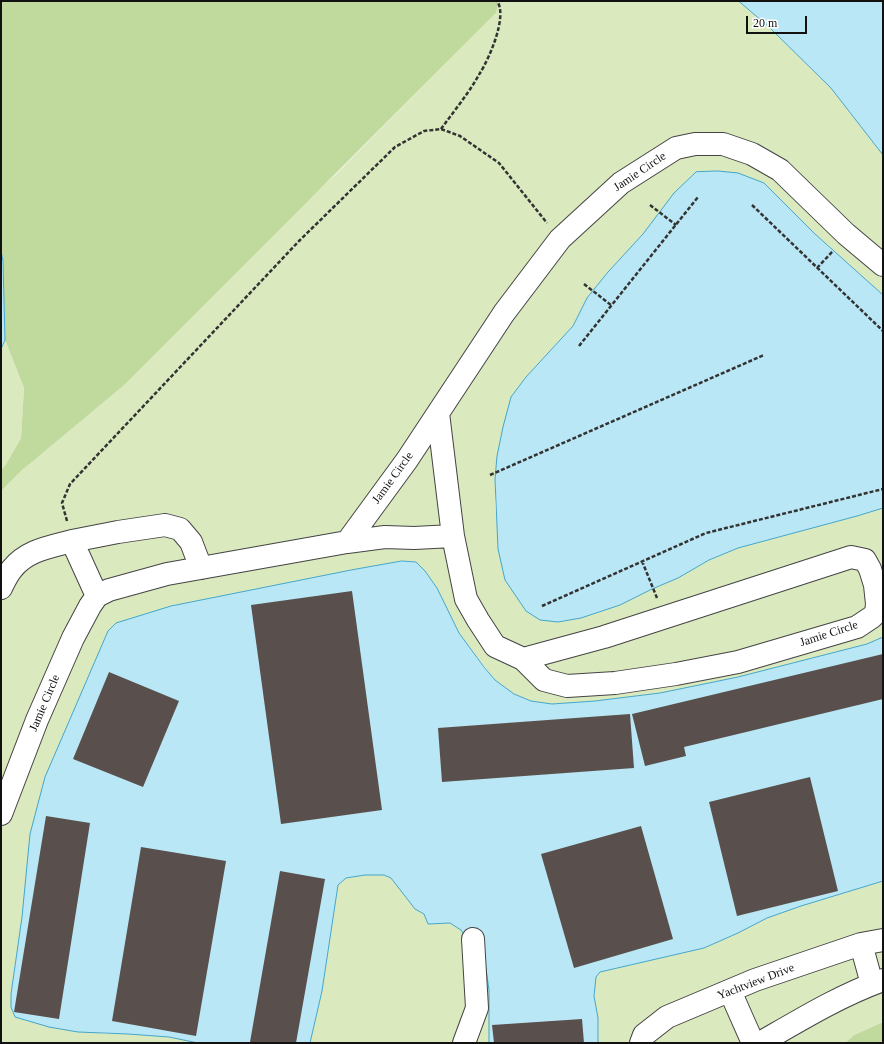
<!DOCTYPE html>
<style>
body{margin:0}
#map{position:relative;width:884px;height:1044px;overflow:hidden;background:#fffbf5;font-family:Georgia,serif}
canvas{display:block}
.frame{position:absolute;inset:0;border:2px solid #111;pointer-events:none}
.scale{position:absolute;left:746px;top:16px;width:61px;height:18px;box-sizing:border-box;border:2px solid #111;border-top:0;padding-left:5px;font-size:12px;line-height:14px;white-space:nowrap;color:#111;-webkit-text-stroke:3px #fff;paint-order:stroke}
</style>
<div id="map">
<canvas width="884" height="1044"></canvas>
<div class="frame"></div>
<div class="scale">20 m</div>
</div>
<script>
const ctx = document.querySelector('canvas').getContext('2d');
ctx.lineJoin = 'round';
function fillPath(path, color) {
  ctx.fillStyle = color;
  ctx.fill(path, 'evenodd');
}
function strokePath(path, color, width, dash) {
  ctx.strokeStyle = color;
  ctx.lineWidth = width;
  ctx.lineCap = dash ? 'butt' : 'round';
  ctx.setLineDash(dash || []);
  ctx.stroke(path);
}
function write(font, color, halo, rows, align = 'center') {
  ctx.font = font + ' Georgia,serif';
  ctx.lineWidth = 4;
  ctx.setLineDash([]);
  ctx.textBaseline = 'middle';
  ctx.strokeStyle = halo;
  ctx.fillStyle = color;
  for (const [text, x, y, turn = 0] of rows) {
    ctx.save();
    ctx.translate(x, y);
    ctx.rotate((+turn || 0) * Math.PI / 180);
    ctx.textAlign = isNaN(turn) ? turn : align;
    if (halo) ctx.strokeText(text, 0, 0);
    ctx.fillText(text, 0, 0);
    ctx.restore();
  }
}
const green = new Path2D(`
 M499 1H739L770 28 831 88 883 155V295L815 234 764 183 718 171 696 172 689 179 643 234 608 272 587 298 573 326 526 377 511 397 495 479V507L505 580 527 611 558 622 581 618 620 605 652 589 678 578 709 560 738 548 857 516 883 508V637L867 644 738 677 660 693 595 701 552 704 531 701 514 694 495 680 459 633 437 588 425 571 416 562 412 561H402L351 570 171 606 108 631 68 727 22 917 11 994V1007L15 1017 25 1020 106 1034H128L169 1037 198 1043H1V491L22 470 336 174 496 13Z
 M5 340 24 388 21 438 5 466 1 470V349Z
 M365 875H384L391 878 415 909 424 914 428 924 450 923 461 930 467 938 484 955 489 990V1043H310L322 991 338 885 346 878Z
 M883 881V1022L854 1035 845 1043H598V1018L594 996 596 977 600 972 704 948 738 933 767 918 801 906Z`);
const forest = new Path2D(`
 M1 1H499L496 13 124 385 22 470 1 491V470L5 466 21 438 24 388 5 340 3 261 1 251Z
 M883 1022V1043H845L854 1035Z`);
const water = new Path2D(`
 M739 1H883V155L831 88 770 28Z
 M718 171 738 173 764 183 815 234 883 295V508L857 516 738 548 709 560 678 578 652 589 620 605 581 618 558 622 540 620 526 611 505 580 498 549 495 479 497 456 503 427 511 397 526 377 573 326 587 298 608 272 643 234 674 193 696 172Z
 M1 251 3 261 5 340 1 349Z
 M402 561 416 562 425 571 437 588 459 633 484 667 495 680 514 694 531 701 552 704 595 701 660 693 738 677 867 644 883 637V881L801 906 767 918 738 933 704 948 600 972 596 977 594 996 598 1018V1043H489V990L484 955 466 938 461 930 450 923 428 924 424 914 415 909 391 878 384 875H365L346 878 338 885 322 991 310 1043H198L169 1037 128 1034 78 1032 49 1027 15 1017 11 1007V994L22 917 30 834 45 777 108 631 116 623 171 606 351 570Z`);
const building = new Path2D(`
 M352 591 382 810 281 824 251 605Z
 M883 654V699L684 747 686 756 645 766 632 714Z
 M109 672 179 701 143 787 73 759Z
 M630 714 634 768 442 782 438 728Z
 M810 777 838 891 737 916 709 802Z
 M46 816 90 823 59 1019 14 1012Z
 M641 826 673 939 574 968 541 854Z
 M141 847 226 861 196 1036 112 1021Z
 M280 871 325 879 296 1043H253L250 1042Z
 M582 1019 584 1043H494L492 1025Z`);
const path = new Path2D(`
 M441 129C454 111 469 93 480 73 489 59 508 16 497 1
 M650 205 676 225
 M752 205 883 331
 M817 268 833 251
 M584 284 611 305
 M579 346 698 197
 M490 475 764 355
 M67 521 62 503 70 484 299 241 395 147 424 131 441 129 460 136 499 163 547 223
 M642 561 657 598
 M542 606 706 533 883 489`);
const minor = new Path2D(`
 M438 413 453 536 466 599 478 620 495 646 523 659 544 680 567 686 615 683 676 674 738 662 857 627 872 617 876 613 877 604 875 585 870 569 865 560 851 557 604 637 523 659
 M347 542 407 460 504 313 560 239 621 183 676 148 695 144H723L752 154 780 170 846 234 883 265
 M1 588C4 582 7 575 12 569 27 550 50 547 72 541
 M97 596 72 541 118 532 165 525 180 529 191 542 201 568
 M1 814 37 720 73 638 90 606 97 596 109 590 167 574 347 542 385 537 414 538 453 536
 M861 944 872 984
 M730 991 753 1043
 M464 1043 477 1008 473 939
 M641 1043 644 1035 667 1017 755 980 861 944 883 940
 M760 1043C800 1020 839 996 883 980`);
const streetNames = [
 ["Jamie Circle",640,172,-34],
 ["Jamie Circle",393,478,-54],
 ["Jamie Circle",829,634,-18],
 ["Jamie Circle",45,703,-67],
 ["Yachtview Drive",756,982,-21]
];
fillPath(green, '#dae9be');
fillPath(forest, '#c0da9e');
fillPath(water, '#bae7f5');
strokePath(water, '#43a6ca', 1);
fillPath(building, '#59504d');
strokePath(minor, '#444', 24);
strokePath(path, '#333', 2.5, [4, 2]);
strokePath(minor, '#fff', 22);
write('12px', '#111', '#fff', streetNames);
</script>
